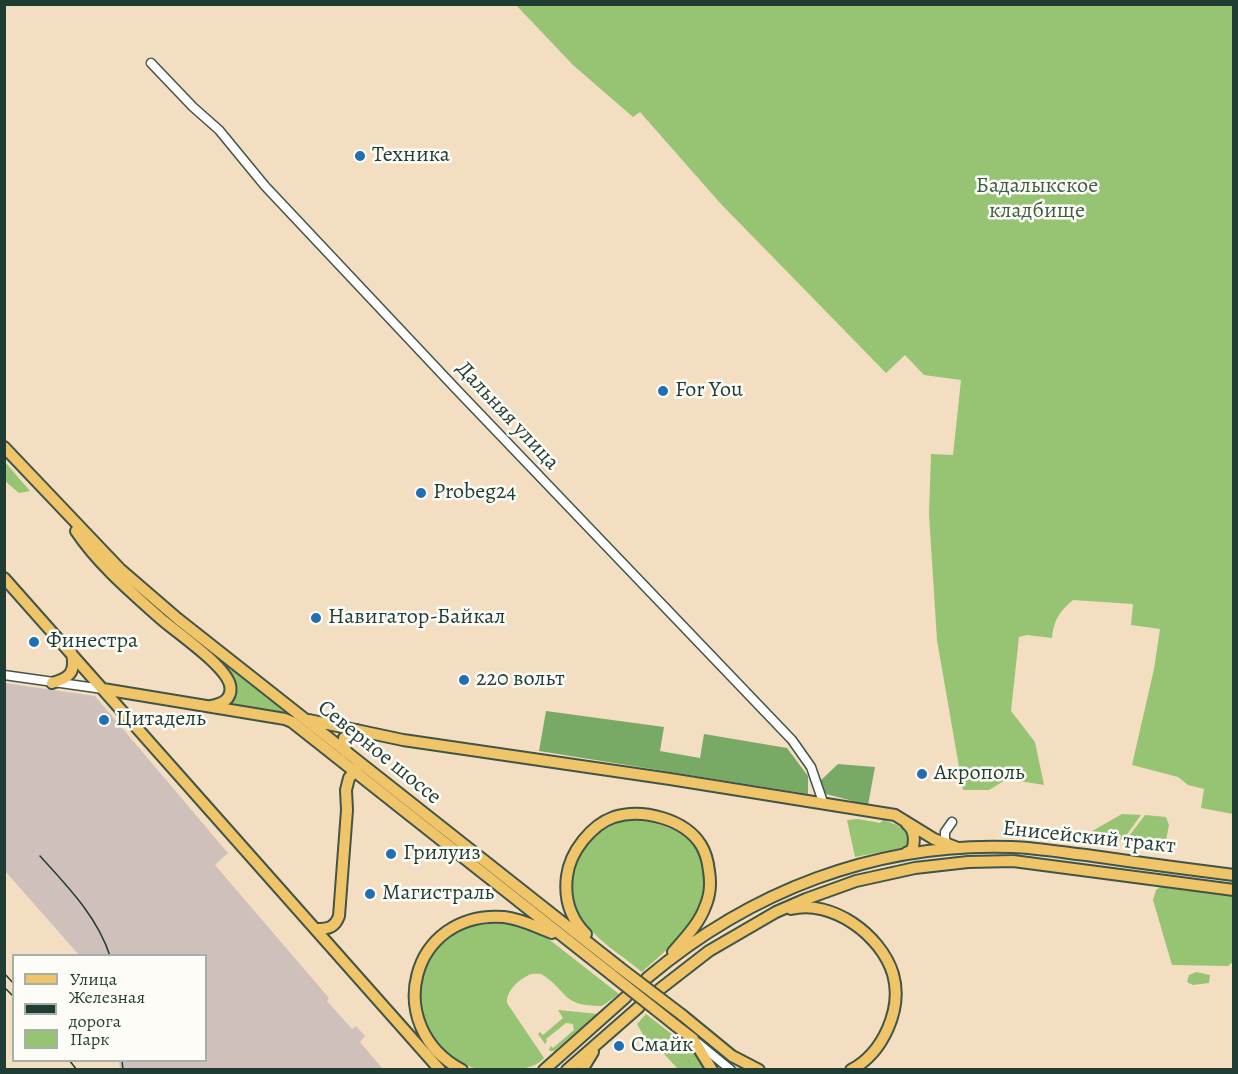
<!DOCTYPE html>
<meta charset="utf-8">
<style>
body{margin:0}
#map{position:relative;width:1238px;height:1074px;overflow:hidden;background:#f3dec2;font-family:Alegreya,serif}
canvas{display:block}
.frame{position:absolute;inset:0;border:6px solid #1f3d34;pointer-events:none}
.legend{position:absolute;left:12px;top:954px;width:195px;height:108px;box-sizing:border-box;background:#fdfcf7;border:2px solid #a4b0a9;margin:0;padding:8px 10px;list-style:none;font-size:18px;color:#1f3d34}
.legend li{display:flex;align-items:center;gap:12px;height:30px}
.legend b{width:30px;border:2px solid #a4b0a9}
</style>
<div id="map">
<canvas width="1238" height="1074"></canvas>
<div class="frame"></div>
<ul class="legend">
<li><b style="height:8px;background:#f0c469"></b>Улица</li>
<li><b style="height:8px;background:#1f3d34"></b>Железная дорога</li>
<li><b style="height:16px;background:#96c473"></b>Парк</li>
</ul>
</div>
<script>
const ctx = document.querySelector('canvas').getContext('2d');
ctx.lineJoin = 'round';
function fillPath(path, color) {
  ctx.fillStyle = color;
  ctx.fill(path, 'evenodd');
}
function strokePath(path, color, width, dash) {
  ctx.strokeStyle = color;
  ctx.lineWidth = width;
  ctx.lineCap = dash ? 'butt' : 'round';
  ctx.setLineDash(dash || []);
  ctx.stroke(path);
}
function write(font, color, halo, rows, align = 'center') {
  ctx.font = font + ' Alegreya,serif';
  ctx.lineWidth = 5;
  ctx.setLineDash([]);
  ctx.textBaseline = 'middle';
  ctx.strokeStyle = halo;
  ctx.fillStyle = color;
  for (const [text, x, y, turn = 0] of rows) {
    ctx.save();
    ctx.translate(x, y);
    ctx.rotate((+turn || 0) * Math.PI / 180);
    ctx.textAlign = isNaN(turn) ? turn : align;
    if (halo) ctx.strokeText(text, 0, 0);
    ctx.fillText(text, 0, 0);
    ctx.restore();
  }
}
const industrial = new Path2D(`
 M4 683 95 696 228 853 215 865 329 998 327 1001 352 1029 356 1026 365 1036 360 1042 382 1068 380 1070 120 1069 119 1061 206 1060V956L79 955 5 871Z`);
const green = new Path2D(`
 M516 5H1233V814L1201 808 1204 789 1188 785 1178 777 1132 765 1154 669 1160 629 1131 625 1133 604 1073 600C1059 612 1054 620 1052 638L1027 635 1019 637 1011 711 1035 742 1044 785 1007 779 989 790H963L937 640 929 514 931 454 953 455 961 380 924 375 905 355 886 373 720 203 640 112 633 117 573 65Z
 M5 462 30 491 19 493 5 481Z
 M225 664 291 715 230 705C242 693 232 676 225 664Z
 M1122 814 1141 815 1123 840 1088 835 1087 834Z
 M1145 815 1166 817 1169 825 1165 845 1126 840Z
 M858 819 880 823 883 820C897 825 915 829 906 847L855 857 847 820Z
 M632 820C673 823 713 841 704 888 703 896 701 904 698 911 686 935 662 954 642 972 623 956 597 941 583 920 556 880 585 824 632 820Z
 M1160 887 1233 896V962L1228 966 1172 965 1153 900 1156 890Z
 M495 920 530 927 546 937 619 994 602 1006C560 1006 569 991 541 974 537 974 531 973 527 976 517 981 506 992 507 1003L544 1058C534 1069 520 1069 506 1070 497 1070 487 1071 478 1069 431 1057 407 1009 426 965 431 954 440 940 452 933 464 925 481 922 495 920Z
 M1196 972 1210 975 1209 983 1193 985 1187 982 1189 975Z
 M558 1010 598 1014 554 1051H550L549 1049 551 1046 553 1048 574 1030 573 1024 566 1023 546 1039 547 1041 545 1044 538 1034 540 1032 543 1035 563 1018Z
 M646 1014 692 1050 707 1069H678L652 1041 647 1042 637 1024Z`);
const forest = new Path2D(`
 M546 711 664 727 660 751 700 758 704 734 787 748 808 776V794L539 751Z
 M838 764 875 767 868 805 826 794 820 781Z`);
const minor = new Path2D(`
 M151 63 193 107 219 130 265 186 457 390 792 740 811 767 823 802
 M4 675 103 689
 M949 845 945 840V832L952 822
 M698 1043 731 1070`);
const major = new Path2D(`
 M4 447 120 569 178 619 619 967
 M76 531C98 564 131 592 160 618 177 633 225 665 230 685 233 699 222 704 211 706
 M4 578 440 1070
 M52 683C69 678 76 673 72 654
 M103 689 285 719 292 722 612 975
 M309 720 403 740 670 779 895 815 934 839 958 848
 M346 752 344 738 357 730
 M906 853 912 850C915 842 915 830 907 824
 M791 909C832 899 881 935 893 974 903 1009 883 1053 851 1070
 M317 929C329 929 335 927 339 916L347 810 346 790 349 778 358 767
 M586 934C570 918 564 899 567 876 570 852 591 825 614 817 642 808 685 819 701 845 706 853 708 862 709 871 711 883 710 896 705 907 699 924 684 939 673 952
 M647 978C750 891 876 842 1012 847 1039 848 1066 853 1093 856 1140 863 1187 869 1234 875
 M660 989 709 951 776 912 806 899 856 881 915 868 968 862 1013 861 1234 890
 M682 1015 732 1056 759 1070
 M675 1025 693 1039 712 1070
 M462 1070C381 1027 410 910 504 917 522 919 536 927 552 933
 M544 1070 626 997
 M567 1070 639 1007
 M582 1070 593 1052`);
const rail = new Path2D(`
 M40 856C67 886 97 916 110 956
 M4 973 14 984
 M4 987 14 997
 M69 1060 77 1070
 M122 1060 123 1070`);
const majorBridge = new Path2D(`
 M619 967 682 1015
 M612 975 675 1025`);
const markers = [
 [360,156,6,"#1f6fb2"],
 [663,391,6,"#1f6fb2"],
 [421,493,6,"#1f6fb2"],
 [316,618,6,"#1f6fb2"],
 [34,642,6,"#1f6fb2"],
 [464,680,6,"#1f6fb2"],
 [104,720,6,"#1f6fb2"],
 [922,774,6,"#1f6fb2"],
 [391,854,6,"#1f6fb2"],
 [370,894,6,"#1f6fb2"],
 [619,1046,6,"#1f6fb2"]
];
const poiNames = [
 ["Техника",372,156],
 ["For You",675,391],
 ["Probeg24",433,493],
 ["Навигатор-Байкал",328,618],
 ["Финестра",46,642],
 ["220 вольт",476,680],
 ["Цитадель",116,720],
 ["Акрополь",934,774],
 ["Грилуиз",403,854],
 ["Магистраль",382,894],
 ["Смайк",631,1046]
];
const parkNames = [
 ["Бадалыкское",1037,187],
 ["кладбище",1037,212]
];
const streetNames = [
 ["Дальняя улица",507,416,47],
 ["Северное шоссе",379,753,39],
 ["Енисейский тракт",1089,838,6]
];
fillPath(industrial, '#d0c0bc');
fillPath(green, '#96c473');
fillPath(forest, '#78aa65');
strokePath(minor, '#3f5549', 11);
strokePath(major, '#3f5549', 14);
strokePath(minor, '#fff', 8);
strokePath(major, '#f0c469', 10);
strokePath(rail, '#1f3d34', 1.5);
strokePath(majorBridge, '#3f5549', 14, []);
strokePath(majorBridge, '#f0c469', 10);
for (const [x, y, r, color] of markers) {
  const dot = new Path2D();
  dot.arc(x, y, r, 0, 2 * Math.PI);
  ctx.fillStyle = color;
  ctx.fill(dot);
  strokePath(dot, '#fdfcf7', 2);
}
write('22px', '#1f3d34', '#fdfcf7', poiNames, 'left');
write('22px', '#3d5f44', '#fdfcf7', parkNames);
write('22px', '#1f3d34', '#fdfcf7', streetNames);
</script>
